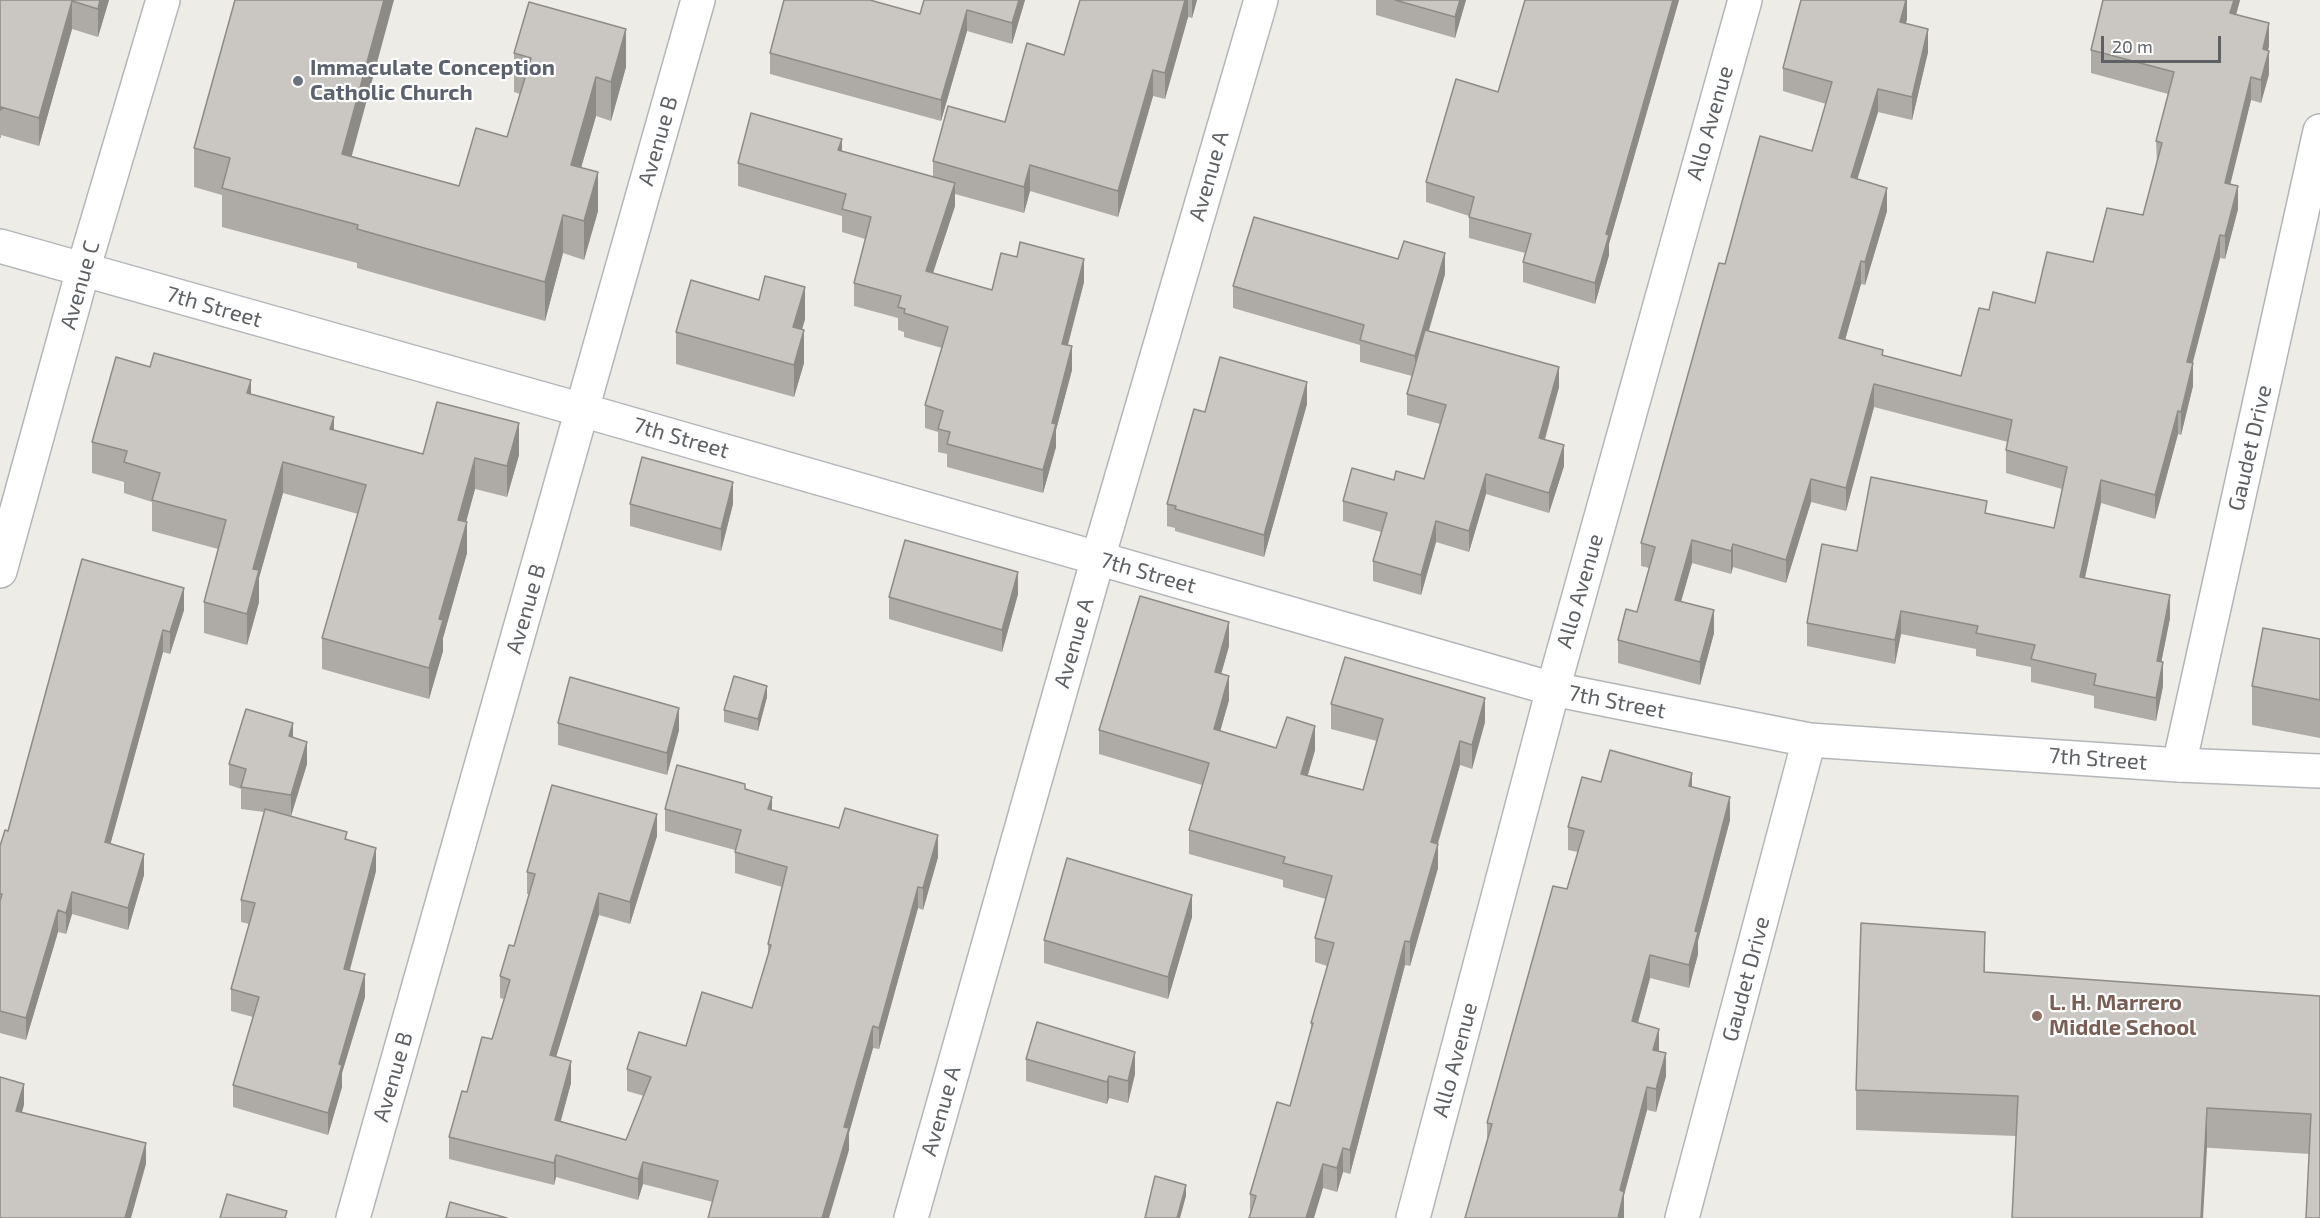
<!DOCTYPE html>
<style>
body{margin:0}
#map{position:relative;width:2320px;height:1218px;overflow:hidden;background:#eeece6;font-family:"Exo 2",sans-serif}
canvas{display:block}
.scale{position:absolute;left:2101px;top:36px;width:120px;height:27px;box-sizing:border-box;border:3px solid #5d6164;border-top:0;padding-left:8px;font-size:18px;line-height:21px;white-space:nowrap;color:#5d6164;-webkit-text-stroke:4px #fff;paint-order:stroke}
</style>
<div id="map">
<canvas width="2320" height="1218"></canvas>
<div class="scale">20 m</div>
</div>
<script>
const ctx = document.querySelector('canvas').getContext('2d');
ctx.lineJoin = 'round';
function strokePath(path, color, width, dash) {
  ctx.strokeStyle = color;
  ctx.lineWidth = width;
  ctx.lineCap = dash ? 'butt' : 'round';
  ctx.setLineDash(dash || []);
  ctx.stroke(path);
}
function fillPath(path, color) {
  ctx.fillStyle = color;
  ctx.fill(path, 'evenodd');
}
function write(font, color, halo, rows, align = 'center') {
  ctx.font = font + ' "Exo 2",sans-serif';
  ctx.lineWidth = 4.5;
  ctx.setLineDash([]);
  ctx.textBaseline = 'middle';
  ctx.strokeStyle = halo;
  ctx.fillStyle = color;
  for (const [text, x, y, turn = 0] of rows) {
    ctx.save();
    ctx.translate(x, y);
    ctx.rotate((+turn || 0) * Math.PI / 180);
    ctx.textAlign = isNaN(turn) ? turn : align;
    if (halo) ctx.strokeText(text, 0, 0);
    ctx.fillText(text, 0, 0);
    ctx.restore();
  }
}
const minor = new Path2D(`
 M0 571 83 270 163 0
 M2179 765 2320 131
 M353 1218 698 0
 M1413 1218 1553 689 1745 0
 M1682 1218 1809 740`);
const tertiary = new Path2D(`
 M0 246 582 410 1553 689 1809 740 2179 765 2320 771
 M911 1218 1098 558 1261 0`);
const wall = new Path2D(`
 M0 0H109L98 37 72 29 39 146 1 135V138H0Z
 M1025 0 1012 44 967 31 941 121 770 74V53L920 14Z
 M1080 0H1197L1192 18 1188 17 1165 99 1153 96 1118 217 1030 191 1024 213 955 194V206L933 273 992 290 1084 282 1068 345 1072 370 1056 430V447L1043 493 947 467V454L938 452V432L925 428V405L942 348 904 337V332L898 330V318L854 306V283L865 239 842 232V216L738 186V163L842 151 933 177V161L1005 122 1064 55Z
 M1376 0H1466L1455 38 1376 15Z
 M1525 0H1679L1609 244V255L1595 304 1523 282V262L1525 253 1469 238V216L1426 202V182L1498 92Z
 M1907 0V19L1906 23 1928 52 1912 120 1878 112 1857 179 1887 211 1865 285 1861 284 1845 340 1883 356 1961 376 1989 310 2035 303 2093 262 2143 215 2157 164 2156 141 2168 94 2091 73V50L2103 0H2240L2236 15 2269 46 2268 50 2269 74 2261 103 2251 100 2230 184 2238 209 2225 259 2220 258 2192 363 2193 386 2181 435 2178 434 2155 519 2101 503 2085 578 2170 618 2161 662 2163 686 2156 721 2094 708V696L2031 682V667L1976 656V649L1901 634 1895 664 1807 646V623L1857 551 1987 514 2054 528 2062 489 2006 473V450L2008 442 1874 407 1846 511 1811 502 1786 583 1733 567 1731 574 1692 563 1681 601 1714 633 1700 685 1618 663V640L1637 612 1649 568 1641 566V543L1725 264 1812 151 1826 104 1783 91V68Z
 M514 53 626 67 611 121 596 116 581 167 598 211 584 260 563 253 545 321 357 268V263L222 227V195L194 187V148L352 156 459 186 507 137 520 94 514 92Z
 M1445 274 1429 331 1559 387 1545 440 1564 466 1549 513 1486 494 1469 552 1436 542 1421 595 1373 581V561L1381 532 1343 521V501L1394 480 1424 479 1440 424 1407 415V394L1412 376 1360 362V345L1233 308V286Z
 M759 300 805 319 802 330 804 363 794 397 676 364V332Z
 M251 394 334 430 423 454 519 455 507 497 475 489 466 522 467 553 443 638V651L429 699 322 669V638L358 514 283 493 259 578V602L247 645 204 633V602L218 549 152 531V502L124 493V482L92 473V442Z
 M1307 404 1264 557 1175 531V528L1167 526V504L1205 412Z
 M630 504H733L721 551 630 526Z
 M184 588V610L170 654 163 652 110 844 144 875 128 930 72 914 66 934 58 932 26 1040 0 1033V846L8 831Z
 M1018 594 1002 652 889 619V597Z
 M2320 639V738L2252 725V686Z
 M1229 646 1221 674 1229 700 1220 731 1276 748 1315 750 1308 775 1363 790 1377 741 1331 729V704L1485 722 1472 769 1460 765 1438 844V868L1410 966 1405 965 1350 1174 1343 1172 1337 1192 1323 1188 1250 1216V1194L1290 1106 1311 1031V1023L1327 966 1315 962V938L1326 899 1283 887V880L1189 854V830L1202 785 1099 754V730Z
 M767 697 758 731 724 722V710Z
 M558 723 679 730 667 775 558 745Z
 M293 737 307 764 291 816 347 840 376 871 350 970 365 997 342 1073V1087L328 1135 233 1107V1085L253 1017 231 1011V989L249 924 241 922V900L264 812 241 809V789L229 785V764Z
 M1601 782 1692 787 1730 820 1698 941V954L1689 988 1650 978 1638 1023 1659 1052 1666 1076 1656 1112 1647 1110 1624 1195V1215L1487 1140V1123L1567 889 1578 852 1568 850V827Z
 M745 789 772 810 938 857 923 910 918 908 879 1049 873 1048 849 1133V1150L713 1202 643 1184 638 1200 556 1177 554 1185 449 1159V1137L467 1092 492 1039 504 999 500 998V976L514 946 529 894H527V872L657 836 630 924 599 915 556 1057 571 1083 561 1121 626 1140 644 1096 627 1091V1069L686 1046 752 1008 768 958V944L782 887 735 873V850L665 831V809Z
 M1192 917 1168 999 1044 963V940Z
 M1985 972 2320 996 2310 1154 2016 1136 1856 1130V1090Z
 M1026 1059 1135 1074 1128 1103 1109 1098 1107 1104 1026 1081Z`);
const shadedWall = new Path2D(`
 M100 0H109L98 37V9Z
 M384 0H394L342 192V154Z
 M1019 0H1025L1012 44V23Z
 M1185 0H1188V17L1165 99V73Z
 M1192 0H1197L1192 18Z
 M1460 0H1466L1455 38V17Z
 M1673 0H1679L1609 244V255L1595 304V283L1606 234Z
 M1906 0H1907V19L1900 45V22Z
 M2234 0H2240L2230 36V13Z
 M72 1V29L39 146V118Z
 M967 10V31L941 121V100Z
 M2269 23V46L2263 72V49Z
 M626 29V67L611 121V82Z
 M1928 29V52L1912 120V97Z
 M2269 51V74L2261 103V80Z
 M1153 70V96L1118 217V191Z
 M596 77V116L571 203V165Z
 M2251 77V100L2225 206V183Z
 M1878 89V112L1851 200V177Z
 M842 139V162L838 150Z
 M1030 165V191L1024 213V187Z
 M598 172V211L584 260V221Z
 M955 183V206L926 294V271Z
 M2238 186V209L2225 259V236Z
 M1887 188V211L1865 285V262Z
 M563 215V253L545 321V282Z
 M2220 235V258L2187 385V362Z
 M1445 253V274L1415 377V356Z
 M1084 259V282L1062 367V344Z
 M1861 261V284L1839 361V338Z
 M805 287V319L793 359V327Z
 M804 330V363L794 397V365Z
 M1072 346V370L1056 430V447L1043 493V470L1052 423Z
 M2193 363V386L2181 435V412Z
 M1559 367V387L1539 459V438Z
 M251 380V411L247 393Z
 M1307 382V404L1264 557V535Z
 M1874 384V407L1846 511V488Z
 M2178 411V434L2155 519V495Z
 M334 417V448L330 429Z
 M519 423V455L507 497V466Z
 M1564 445V466L1549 513V493Z
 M475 458V489L458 551V520Z
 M283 462V493L259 578V602L247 645V614L253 569Z
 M1486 474V494L1469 552V531Z
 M1811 479V502L1786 583V560Z
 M2101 480V503L2080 600V577Z
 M733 482V504L721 551V529Z
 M1436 521V542L1421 595V575Z
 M467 522V553L443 638V651L429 699V668L439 619Z
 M1692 540V563L1675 623V600Z
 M1733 544V567L1731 574V551Z
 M1018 572V594L1002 652V630Z
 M184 588V610L170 654V632Z
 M2170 595V618L2157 684V661Z
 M1714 610V633L1700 685V662Z
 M1901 611V634L1895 664V640Z
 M1229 622V646L1215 696V672Z
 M163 630V652L105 864V842Z
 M2163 662V686L2156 721V698Z
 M1229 676V700L1214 753V729Z
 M767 686V697L758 731V719Z
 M1485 698V722L1472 769V745Z
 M679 708V730L667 775V753Z
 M293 723V744L289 736Z
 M1315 726V750L1301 798V774Z
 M1460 741V765L1431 866V842Z
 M307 742V764L291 816V795Z
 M1692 773V796L1689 786Z
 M772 797V818L768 809Z
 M1730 797V820L1698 941V954L1689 988V965L1695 931Z
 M657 814V836L630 924V902Z
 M938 835V857L923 910V888Z
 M1438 844V868L1410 966V942Z
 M376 848V871L344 991V969Z
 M144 854V875L128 930V908Z
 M918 887V908L879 1049V1028Z
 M72 892V914L66 934V913Z
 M599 893V915L550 1077V1055Z
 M1192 895V917L1168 999V977Z
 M58 910V932L26 1040V1018Z
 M1985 932V972L1984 1013V972Z
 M1405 941V965L1350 1174V1150Z
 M1650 955V978L1632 1044V1021Z
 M365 974V997L342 1073V1087L328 1135V1113L339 1064Z
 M873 1026V1048L849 1133V1150L829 1218H822L844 1127Z
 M1659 1029V1051L1653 1050Z
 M1135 1052V1074L1128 1103V1081Z
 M1666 1053V1076L1656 1112V1089Z
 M571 1061V1083L555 1141V1120Z
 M1109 1076V1098L1107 1104V1082Z
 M24 1084V1105L16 1133V1111Z
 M1647 1087V1110L1624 1195V1218H1618L1620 1190Z
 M2207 1108V1148L2203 1218H2201Z
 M146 1143V1164L131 1218H125Z
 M1343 1148V1172L1337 1192V1168Z
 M556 1155V1177L554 1185V1163Z
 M643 1162V1184L638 1200V1179Z
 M1323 1164V1188L1314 1218H1306Z
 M1186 1185V1196L1180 1218H1177Z`);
const building = new Path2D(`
 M0 0H100L98 9 72 1 39 118 1 107V110H0Z
 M235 0H384L342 154 459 186 476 128 507 137 531 58 514 53 529 2 626 29 611 82 596 77 571 165 598 172 584 221 563 215 545 282 357 229 358 225 222 188 230 158 194 148Z
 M784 0H870L920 14 924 0H1019L1012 23 967 10 941 100 770 53Z
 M1080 0H1185L1165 73 1153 70 1118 191 1030 165 1024 187 933 161 948 106 1005 122 1027 43 1064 55Z
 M1395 0H1460L1455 17Z
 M1525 0H1673L1606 234 1609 235 1595 283 1523 262 1531 234 1469 217 1474 197 1426 182 1456 79 1498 92Z
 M1801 0H1906L1900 22 1928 29 1912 97 1878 89 1851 177 1887 188 1865 262 1861 261 1839 338 1883 350 1882 355 1961 376 1979 308 1989 310 1993 292 2035 303 2047 252 2093 262 2107 208 2143 215 2162 143 2156 141 2174 72 2091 50 2103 0H2234L2230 13 2269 23 2263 49 2269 51 2261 80 2251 77 2225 183 2238 186 2225 236 2220 235 2187 362 2193 363 2181 412 2178 411 2155 495 2101 480 2080 577 2170 595 2157 661 2163 662 2156 698 2094 685 2096 674 2031 659 2035 645 1976 633 1978 626 1901 611 1895 640 1807 623 1822 544 1857 551 1871 477 1987 501 1985 513 2054 528 2067 467 2006 450 2012 420 1874 384 1846 488 1811 479 1786 560 1733 544 1731 551 1692 540 1675 600 1714 610 1700 662 1618 640 1626 609 1637 612 1655 547 1641 543 1719 263 1725 264 1760 136 1812 151 1832 82 1783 68Z
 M751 113 842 139 838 150 955 183 926 271 992 290 1001 253 1017 257 1020 242 1084 259 1062 344 1072 346 1052 423 1056 424 1043 470 947 444 950 432 938 429 943 411 925 405 948 327 904 313 905 309 898 307 901 296 854 283 871 217 842 209 846 194 738 163Z
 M1254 217 1398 259 1404 241 1445 253 1415 356 1360 340 1364 325 1233 286Z
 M765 276 805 287 793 327 804 330 794 365 676 332 691 280 759 300Z
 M1425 330 1559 367 1539 438 1564 445 1549 493 1486 474 1469 531 1436 521 1421 575 1373 561 1387 513 1343 501 1352 468 1394 480 1396 471 1424 479 1446 405 1407 394Z
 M154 353 251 380 247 393 334 417 330 429 423 454 437 402 519 423 507 466 475 458 458 520 467 522 439 619 443 620 429 668 322 638 366 485 283 462 253 569 259 570 247 614 204 602 226 520 152 500 160 473 124 462 127 451 92 442 116 357 150 367Z
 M1220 357 1307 382 1264 535 1175 509 1176 506 1167 504 1194 409 1205 412Z
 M642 457 733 482 721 529 630 504Z
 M905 540 1018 572 1002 630 889 597Z
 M82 559 184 588 170 632 163 630 105 842 144 854 128 908 72 892 66 913 58 910 26 1018 0 1011V901L2 894H0V846L5 830 8 831Z
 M1140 596 1229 622 1215 672 1229 676 1214 729 1276 748 1287 717 1315 726 1301 774 1363 790 1383 719 1331 704 1345 657 1485 698 1472 745 1460 741 1431 842 1438 844 1410 942 1405 941 1350 1150 1343 1148 1337 1168 1323 1164 1306 1218H1249L1256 1196 1250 1194 1277 1102 1290 1106 1313 1023H1311L1334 943 1315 938 1332 876 1283 863 1285 857 1189 830 1209 763 1099 730Z
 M2263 628 2320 639V700L2252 686Z
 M734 676 767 686 758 719 724 710Z
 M570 677 679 708 667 753 558 723Z
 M246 709 293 723 289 736 307 742 291 795 241 787 246 769 229 764Z
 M1610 750 1692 773 1689 786 1730 797 1695 931 1698 932 1689 965 1650 955 1632 1021 1659 1029 1653 1050 1666 1053 1656 1089 1647 1087 1620 1190 1624 1192 1618 1218H1465L1492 1124 1487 1123 1553 886 1567 889 1584 831 1568 827 1582 777 1601 782Z
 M677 765 745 784V789L772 797 768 809 839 828 845 808 938 835 923 888 918 887 879 1028 873 1026 844 1127 849 1128 822 1218H708L718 1181 643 1162 638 1179 556 1155 554 1163 449 1137 462 1091 467 1092 482 1037 492 1039 510 980 500 976 509 945 514 946 535 874 527 872 552 785 657 814 630 902 599 893 550 1055 571 1061 555 1120 626 1140 651 1077 627 1069 639 1032 686 1046 702 992 752 1008 771 945 768 944 787 867 735 852 741 830 665 809Z
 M265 809 347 832 345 839 376 848 344 969 365 974 339 1064 342 1065 328 1113 233 1085 259 997 231 989 255 903 241 900Z
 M1067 858 1192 895 1168 977 1044 940Z
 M1861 923 1985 932 1984 972 2320 996V1218H2306L2311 1114 2207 1108 2201 1218H2012L2018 1096 1856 1090Z
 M1037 1022 1135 1052 1128 1081 1109 1076 1107 1082 1026 1059Z
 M0 1077 24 1084 16 1111 146 1143 125 1218H0Z
 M1155 1176 1186 1185 1177 1218H1145Z
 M227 1194 287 1211 285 1218H220Z
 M450 1202 507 1218H446Z`);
const markers = [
 [298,81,6,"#6b7280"],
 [2037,1016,6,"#8d6e63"]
];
const worshipNames = [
 ["Immaculate Conception",310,68],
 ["Catholic Church",310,93]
];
const streetNames = [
 ["Allo Avenue",1710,123,-74],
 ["Avenue B",658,141,-74],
 ["Avenue A",1209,176,-74],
 ["Avenue C",80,285,-74],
 ["7th Street",214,307,16],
 ["7th Street",681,438,16],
 ["Gaudet Drive",2250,448,-77],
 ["7th Street",1148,573,16],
 ["Allo Avenue",1580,591,-74],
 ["Avenue B",526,609,-74],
 ["Avenue A",1074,643,-74],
 ["7th Street",1617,702,11],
 ["7th Street",2098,759,4],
 ["Gaudet Drive",1746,979,-75],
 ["Allo Avenue",1455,1060,-75],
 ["Avenue B",393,1077,-74],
 ["Avenue A",941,1111,-74]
];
const educationNames = [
 ["L. H. Marrero",2049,1003],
 ["Middle School",2049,1028]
];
strokePath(minor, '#b3b6b9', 36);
strokePath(tertiary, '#b3b6b9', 36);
strokePath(minor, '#fff', 33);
strokePath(tertiary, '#fff', 33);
fillPath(wall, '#aeaba7');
fillPath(shadedWall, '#8d8b88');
fillPath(building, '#cac7c2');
strokePath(building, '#8d8b88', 1.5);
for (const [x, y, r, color] of markers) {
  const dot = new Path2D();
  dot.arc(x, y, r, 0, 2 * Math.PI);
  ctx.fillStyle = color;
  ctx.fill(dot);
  strokePath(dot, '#fff', 2);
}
write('bold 22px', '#5b616d', '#fff', worshipNames, 'left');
write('22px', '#5d6164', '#fff', streetNames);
write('bold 22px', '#785e54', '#fff', educationNames, 'left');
</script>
